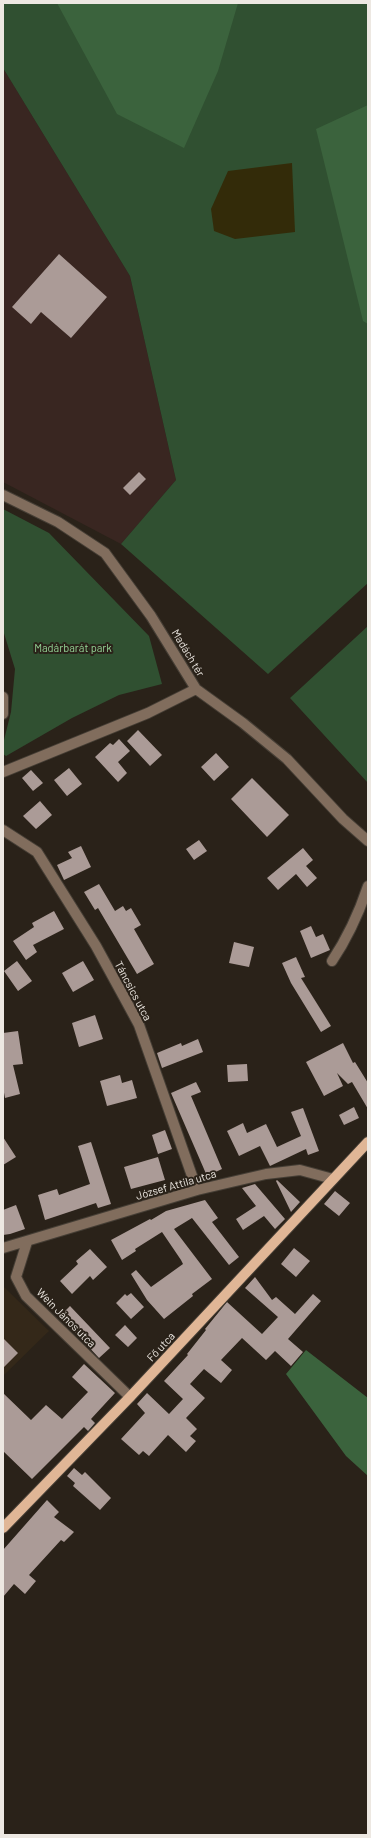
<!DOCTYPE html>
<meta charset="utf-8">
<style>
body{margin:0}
#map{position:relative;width:371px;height:1838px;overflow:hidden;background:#2a2219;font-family:Barlow,sans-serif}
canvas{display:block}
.frame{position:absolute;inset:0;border:4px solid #ede8e2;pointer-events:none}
</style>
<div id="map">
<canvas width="371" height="1838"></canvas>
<div class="frame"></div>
</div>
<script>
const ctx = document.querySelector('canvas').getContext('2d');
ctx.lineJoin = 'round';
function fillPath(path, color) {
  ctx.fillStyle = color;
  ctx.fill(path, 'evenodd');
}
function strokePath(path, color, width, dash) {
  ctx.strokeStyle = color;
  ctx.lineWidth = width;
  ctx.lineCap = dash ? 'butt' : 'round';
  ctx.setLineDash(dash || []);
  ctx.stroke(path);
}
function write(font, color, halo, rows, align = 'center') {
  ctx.font = font + ' Barlow,sans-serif';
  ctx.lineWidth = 4;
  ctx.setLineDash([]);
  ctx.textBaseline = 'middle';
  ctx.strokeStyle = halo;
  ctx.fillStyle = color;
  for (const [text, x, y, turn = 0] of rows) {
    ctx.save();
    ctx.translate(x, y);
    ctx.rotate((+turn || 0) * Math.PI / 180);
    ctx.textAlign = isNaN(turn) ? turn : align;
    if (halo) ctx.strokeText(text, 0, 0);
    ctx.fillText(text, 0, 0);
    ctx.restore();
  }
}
const industrial = new Path2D(`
 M3 68 130 276 176 480 121 544 3 482Z`);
const built = new Path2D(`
 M3 1286 49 1331 3 1376Z`);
const green = new Path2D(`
 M3 3H368V583L268 674 121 544 176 480 130 276 3 68Z
 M3 509 49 533 149 636 162 684 119 695 72 718 6 756 3 754V744L11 712 15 669 3 630Z
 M368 626V783L290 698Z`);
const forest = new Path2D(`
 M57 3H238L218 71 184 148 117 114Z
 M368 105V324L363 321 316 129Z
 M306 1350 368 1398V1476L346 1456 286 1374Z`);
const sand = new Path2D(`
 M292 163 295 232 235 239 214 231 211 209 228 171Z`);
const building = new Path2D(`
 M59 254 107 297 71 338 41 312 31 324 12 307Z
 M139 472 146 479 130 495 123 488Z
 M138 730 162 755 150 766 127 741Z
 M119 739 130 751 118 762 127 773 118 782 95 757 110 743 113 745Z
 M216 753 229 767 214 781 201 767Z
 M69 768 82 784 67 796 54 780Z
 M31 770 43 783 33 791 22 778Z
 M252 778 289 815 267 837 231 799Z
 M40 801 52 815 36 829 23 816Z
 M199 840 207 851 194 860 186 849Z
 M81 846 91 867 64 880 57 865 72 858 68 852Z
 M303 848 313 860 306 866 317 878 307 887 296 874 278 890 267 878Z
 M99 884 115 911 123 906 126 911 131 908 141 925 134 929 154 964 137 974 98 908 95 910 84 892Z
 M54 911 64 929 33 945 37 952 26 960 13 941 34 927 32 923Z
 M311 926 316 937 323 934 330 950 311 958 300 931Z
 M234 942 254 947 249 967 229 963Z
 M296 957 305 977 301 978 331 1026 321 1032 291 983 282 963Z
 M17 961 32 981 18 991 4 971Z
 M83 961 94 980 73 992 62 973Z
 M95 1015 103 1039 79 1047 72 1023Z
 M18 1031 23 1064 13 1065 20 1094 5 1098 3 1087V1033Z
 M198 1039 203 1052 162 1068 157 1053 181 1043 182 1046Z
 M343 1043 353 1063 355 1062 368 1083V1109L352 1082 348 1084 337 1073 343 1086 324 1096 306 1062Z
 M247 1064 248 1081 228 1082 227 1065Z
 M120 1075 122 1083 132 1080 137 1098 107 1106 100 1081Z
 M196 1082 201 1092 191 1096 222 1169 207 1176 171 1093Z
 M354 1107 359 1118 344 1125 339 1115Z
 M303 1108 319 1151 308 1155 306 1149 270 1166 260 1146 239 1156 227 1131 243 1123 247 1133 266 1124 277 1147 301 1136 291 1112Z
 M165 1130 172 1149 158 1154 152 1135Z
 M3 1137 16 1157 3 1165Z
 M91 1142 111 1204 98 1208 96 1203 45 1220 38 1195 57 1189 59 1195 90 1184 78 1146Z
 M158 1157 165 1180 131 1189 124 1167Z
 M277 1180 300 1202 291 1212 276 1181Z
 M255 1184 285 1219 275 1229 264 1216 243 1230 236 1219 256 1206 242 1188Z
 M335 1191 350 1203 339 1216 324 1204Z
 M205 1200 218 1218 212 1222 239 1257 229 1265 192 1218 174 1229 212 1279 192 1294 193 1296 164 1319 147 1300 131 1274 136 1270 151 1287 183 1264 181 1260 162 1232 135 1249 136 1251 122 1260 111 1240 150 1219 151 1220 166 1211Z
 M16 1205 25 1229 10 1234 3 1235V1210Z
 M294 1248 310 1261 296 1277 281 1264Z
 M90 1249 107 1267 93 1280 90 1276 72 1294 60 1281 78 1264 76 1261Z
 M255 1277 272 1300 276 1297 295 1314 313 1294 321 1301 288 1339 303 1352 291 1366 275 1351 266 1360 242 1338 221 1360 232 1370 221 1383 204 1369 190 1384 205 1398 186 1418 197 1429 190 1436 196 1441 186 1452 168 1435 149 1456 143 1451 139 1455 121 1439 145 1413 137 1404 147 1393 169 1414 183 1399 164 1381 188 1355 187 1354 206 1330 205 1329 227 1302 262 1334 278 1317 245 1288Z
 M131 1293 144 1307 131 1319 116 1303 125 1294 127 1296Z
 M70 1306 110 1348 99 1358 60 1316Z
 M125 1325 137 1338 128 1347 115 1335Z
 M3 1338 18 1353 3 1368Z
 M84 1364 115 1393 91 1419 95 1423 88 1431 84 1427 32 1479 3 1451V1393L31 1420 46 1405 62 1419 88 1392 72 1377Z
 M74 1468 82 1475 85 1472 111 1498 100 1510 73 1486 75 1483 67 1476Z
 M47 1500 59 1512 54 1517 74 1532 64 1542 61 1540 29 1575 36 1581 25 1594 14 1584 3 1597V1550Z`);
const minor = new Path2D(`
 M3 495 58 522 105 553 151 616 196 689 243 723 287 759 343 819 368 841
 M3 697V714
 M3 772 148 713 196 689
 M3 830 37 852 96 946 125 999 139 1025 197 1190
 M332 961C348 937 359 913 368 886
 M27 1242 16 1277 26 1296 130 1397
 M3 1248 197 1190 266 1174 300 1170 333 1179`);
const major = new Path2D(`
 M3 1528 130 1397 368 1142`);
const parkNames = [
 ["Madárbarát park",73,648]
];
const streetNames = [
 ["Madách tér",188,653,59],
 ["Táncsics utca",133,991,62],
 ["József Attila utca",176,1185,-16],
 ["Wein János utca",66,1318,45],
 ["Fő utca",161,1347,-47]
];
fillPath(industrial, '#392621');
fillPath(built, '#342819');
fillPath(green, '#305031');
fillPath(forest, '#3b633d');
fillPath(sand, '#332b09');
fillPath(building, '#ab9b97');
strokePath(minor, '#453e35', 12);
strokePath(major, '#453e35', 12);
strokePath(minor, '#816d5d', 10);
strokePath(major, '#e0b696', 10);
write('11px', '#94d396', '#2a2219', parkNames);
write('11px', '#ede8e2', '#2a2219', streetNames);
</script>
